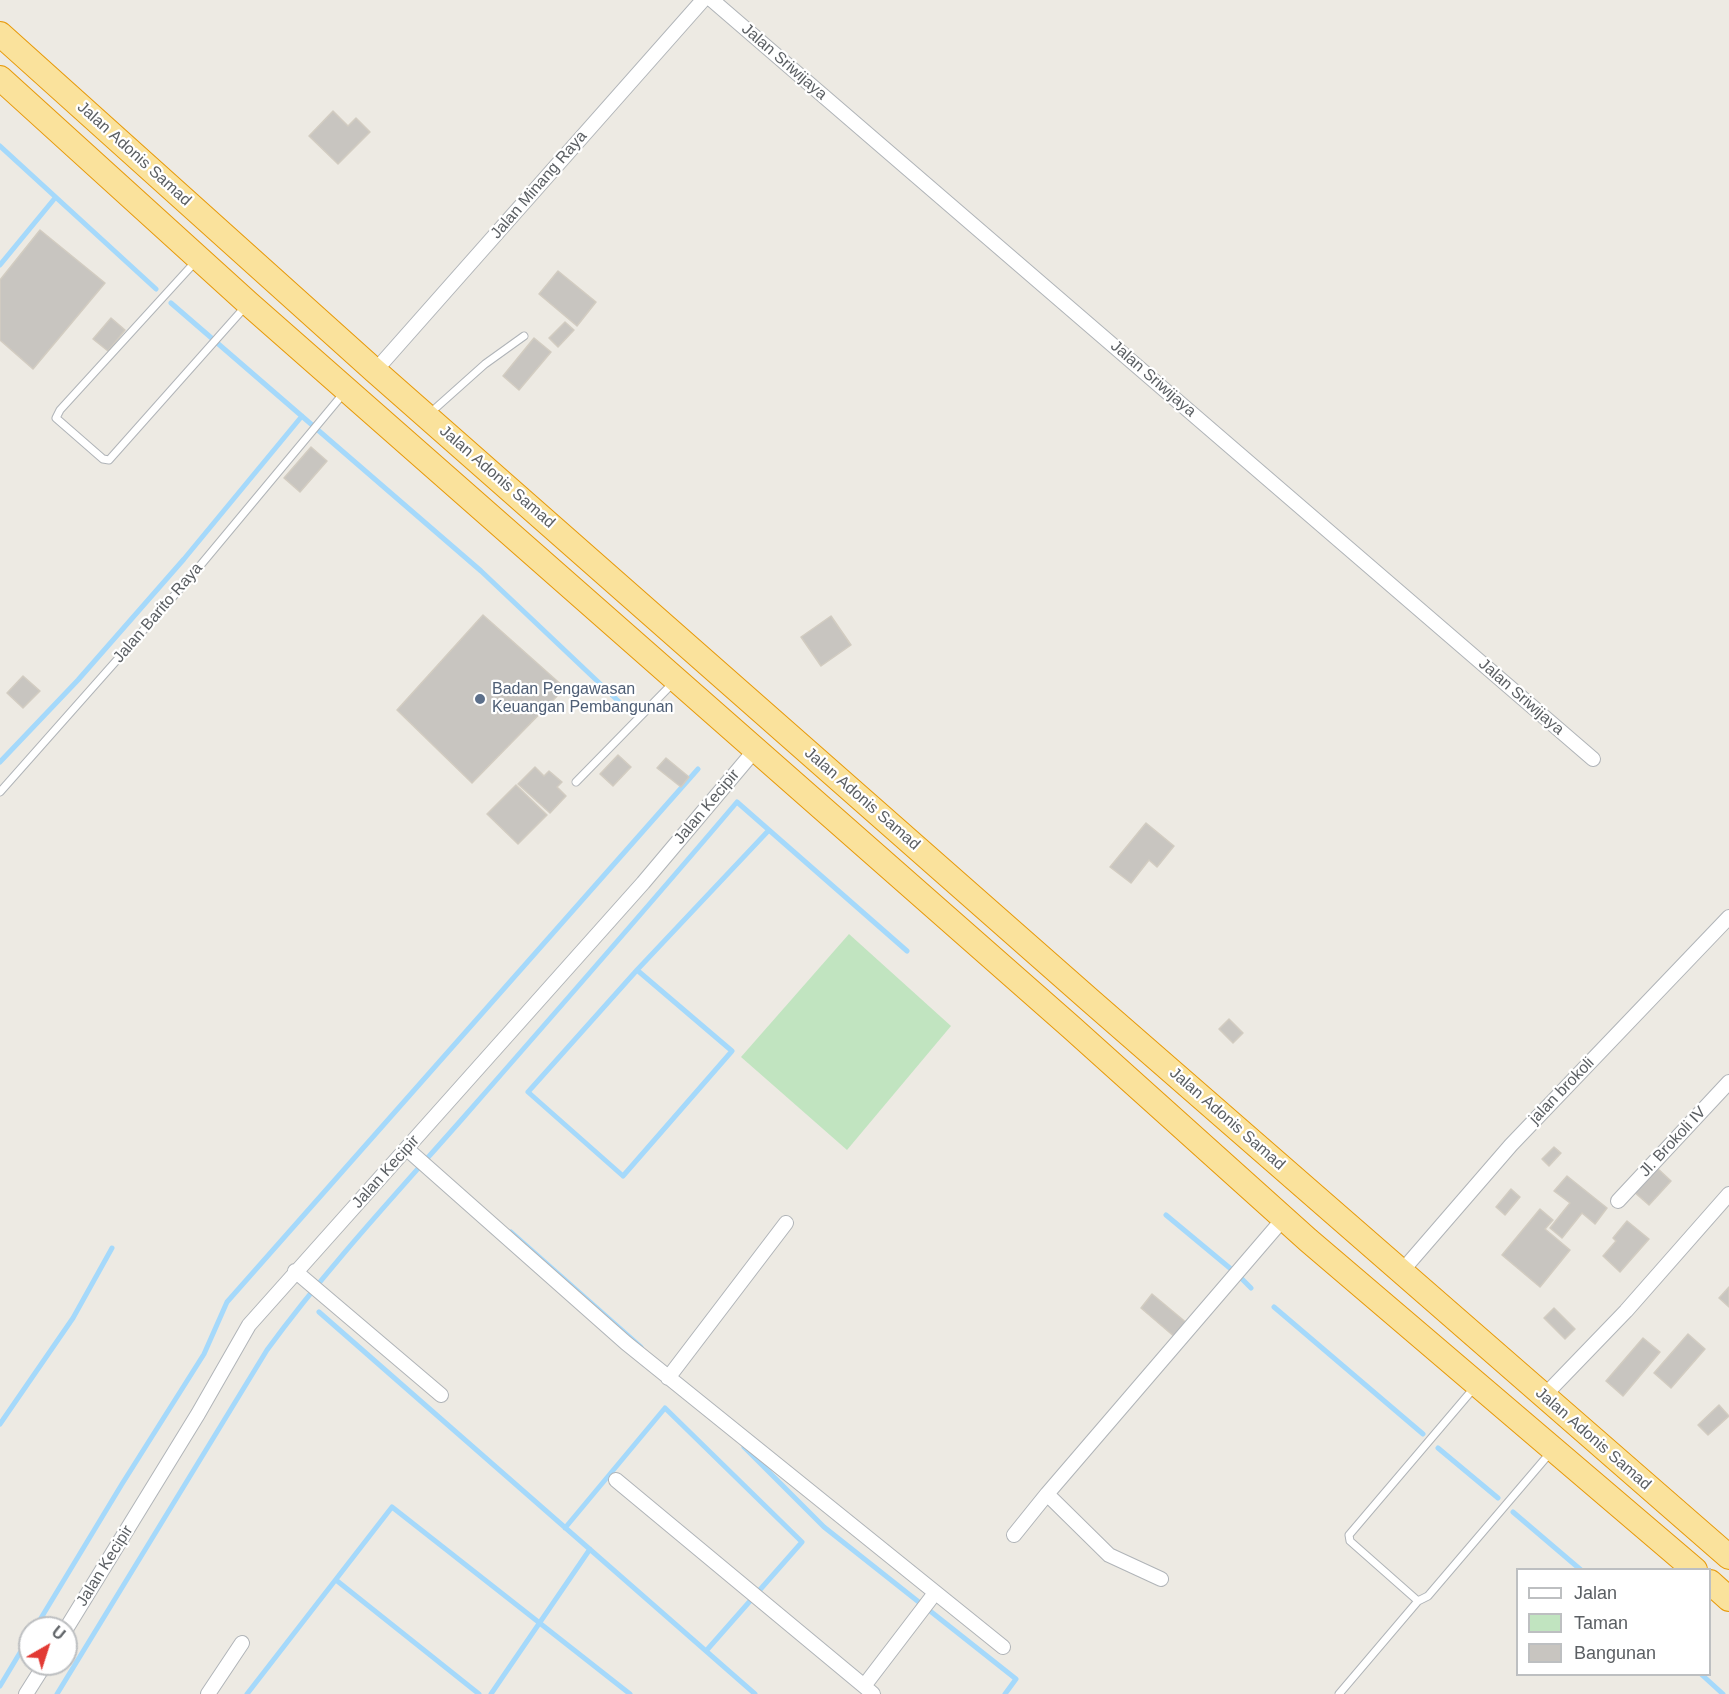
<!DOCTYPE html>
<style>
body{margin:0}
#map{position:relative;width:1729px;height:1694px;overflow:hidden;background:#edeae3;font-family:Arial,sans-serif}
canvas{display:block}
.legend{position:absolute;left:1516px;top:1568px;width:195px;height:108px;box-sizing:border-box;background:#fff;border:2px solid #bdbfc1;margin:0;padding:8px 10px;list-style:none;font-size:18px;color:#5b5f63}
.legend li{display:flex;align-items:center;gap:12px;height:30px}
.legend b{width:30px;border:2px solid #bdbfc1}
.north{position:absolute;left:18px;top:1616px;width:60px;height:60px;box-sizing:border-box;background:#fff;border:2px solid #bdbfc1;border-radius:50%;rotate:39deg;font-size:16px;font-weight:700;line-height:24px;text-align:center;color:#5b5f63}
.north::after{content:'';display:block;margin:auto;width:21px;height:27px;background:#e23a34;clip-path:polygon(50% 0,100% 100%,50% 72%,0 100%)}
</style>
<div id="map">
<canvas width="1729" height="1694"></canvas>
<ul class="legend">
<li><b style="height:8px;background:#fff"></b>Jalan</li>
<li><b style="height:16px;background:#c1e4c0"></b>Taman</li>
<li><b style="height:16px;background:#c8c5c0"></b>Bangunan</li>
</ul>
<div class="north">U</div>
</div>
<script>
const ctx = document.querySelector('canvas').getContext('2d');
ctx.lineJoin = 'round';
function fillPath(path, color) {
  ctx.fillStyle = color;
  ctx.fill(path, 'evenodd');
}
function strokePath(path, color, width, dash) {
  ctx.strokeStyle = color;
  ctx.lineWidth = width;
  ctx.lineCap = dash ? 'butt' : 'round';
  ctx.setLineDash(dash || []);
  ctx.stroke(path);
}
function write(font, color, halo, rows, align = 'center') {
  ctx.font = font + ' Arial,sans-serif';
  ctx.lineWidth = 4.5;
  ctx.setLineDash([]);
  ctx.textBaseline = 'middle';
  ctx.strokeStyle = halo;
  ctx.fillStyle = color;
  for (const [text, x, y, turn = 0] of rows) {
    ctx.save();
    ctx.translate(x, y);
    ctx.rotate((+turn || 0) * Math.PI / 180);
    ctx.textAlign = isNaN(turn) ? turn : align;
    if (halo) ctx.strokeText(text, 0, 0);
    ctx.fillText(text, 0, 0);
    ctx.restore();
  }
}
const green = new Path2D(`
 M849 934 951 1026 847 1150 741 1057Z`);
const stream = new Path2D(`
 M0 146 156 289
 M0 265 55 198
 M171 303 481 571 632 714
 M0 762 78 680 184 559 302 416
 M637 970 732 1051 623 1176 528 1092 637 970 769 830
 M1166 1215 1231 1269
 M511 1232 641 1347
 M1241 1278 1251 1288
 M1274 1307 1423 1434
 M319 1312 755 1694
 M0 1424 73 1318 112 1248
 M744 1447 824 1527 1016 1679 1005 1694
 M1438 1448 1498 1498
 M1513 1512 1581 1570
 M565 1528 665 1408 802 1542 706 1651
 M336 1580 479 1694
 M35 1628 122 1484 204 1354 227 1302 698 769
 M1701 1674 1723 1694
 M0 1686 30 1636
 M57 1694 267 1350C327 1268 396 1194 463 1118 555 1013 647 908 737 802L907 951
 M247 1694 392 1507 630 1694
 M491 1694 590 1549`);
const building = new Path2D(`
 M333 111 348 126 356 118 370 132 338 164 309 136Z
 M40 230 105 283 33 369 0 340V280Z
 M558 271 596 302 577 326 539 294Z
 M111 318 125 330 108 351 93 339Z
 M565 322 574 330 558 347 549 338Z
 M534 338 551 352 519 390 503 376Z
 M311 447 327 461 300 492 284 478Z
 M483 615 565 688 472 783 397 710Z
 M831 616 851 645 821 666 801 637Z
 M23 676 40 691 23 708 7 693Z
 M618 755 631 767 613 786 600 774Z
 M666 758 689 777 681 787 657 768Z
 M535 767 544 776 549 771 562 782 557 787 566 796 550 813 518 784Z
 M516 785 547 815 518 844 487 814Z
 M1146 823 1174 846 1157 867 1149 860 1131 883 1110 867Z
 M1229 1019 1243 1033 1233 1043 1219 1029Z
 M1554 1147 1561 1153 1549 1166 1542 1159Z
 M1656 1167 1671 1181 1649 1205 1633 1191Z
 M1567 1176 1607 1208 1595 1224 1582 1213 1562 1238 1550 1228 1570 1203 1554 1191Z
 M1511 1189 1520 1197 1505 1215 1496 1207Z
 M1540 1209 1553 1220 1545 1229 1570 1250 1540 1287 1502 1255Z
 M1627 1221 1649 1239 1620 1272 1603 1256 1616 1241 1613 1238Z
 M1729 1287V1307L1719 1298Z
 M1152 1294 1188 1324 1176 1338 1141 1308Z
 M1554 1308 1575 1329 1565 1339 1544 1318Z
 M1688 1334 1705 1349 1671 1388 1654 1373Z
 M1643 1338 1660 1352 1623 1396 1606 1381Z
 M1719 1405 1729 1416 1708 1435 1698 1425Z`);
const service = new Path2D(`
 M196 261 60 410 56 418 103 459 109 460 245 307
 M429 414 485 364 524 336
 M576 782 674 682
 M0 792 194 573 343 394
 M1474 1388 1349 1535 1350 1541 1418 1601 1428 1596 1550 1453
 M1339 1694 1418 1601`);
const minor = new Path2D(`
 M712 0 1593 759
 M375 371 703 0
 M407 1149 626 1343 1003 1647
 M1618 1201 1729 1082
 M295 1271 441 1395
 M1402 1271 1511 1145 1729 917
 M668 1378 786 1223
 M1543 1397 1626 1311 1729 1194
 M616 1480 864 1686
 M1014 1535 1047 1494
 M1161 1579 1109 1555 1047 1494 1284 1218
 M66 1629 198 1414 249 1325 643 883 755 750
 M26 1694 45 1664
 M208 1694 242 1643
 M873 1694 864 1686 935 1593`);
const trunk = new Path2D(`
 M0 34 375 371 1092 1002 1729 1557
 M0 78 248 303 1071 1027 1308 1240 1695 1570
 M1710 1582 1729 1599`);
const markers = [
 [480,699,6,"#5c6f8a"]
];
const streetNames = [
 ["Jalan Sriwijaya",784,62,41],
 ["Jalan Adonis Samad",134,154,42],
 ["Jalan Minang Raya",539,185,-49],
 ["Jalan Sriwijaya",1153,379,41],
 ["Jalan Adonis Samad",497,477,41],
 ["Jalan Barito Raya",158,613,-49],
 ["Jalan Sriwijaya",1521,697,41],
 ["Jalan Adonis Samad",862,799,41],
 ["Jalan Kecipir",707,807,-50],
 ["jalan brokoli",1562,1091,-46],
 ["Jalan Adonis Samad",1227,1119,41],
 ["Jl. Brokoli IV",1673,1142,-47],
 ["Jalan Kecipir",386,1172,-48],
 ["Jalan Adonis Samad",1593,1439,41],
 ["Jalan Kecipir",105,1566,-58]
];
const serviceNames = [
 ["Badan Pengawasan",492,690],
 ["Keuangan Pembangunan",492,708]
];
fillPath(green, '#c1e4c0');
strokePath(stream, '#a5d9fb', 5);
fillPath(building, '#c8c5c0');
strokePath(building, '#d2ccc1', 1.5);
strokePath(service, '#b0b4b8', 9);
strokePath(minor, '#b0b4b8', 16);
strokePath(trunk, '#e79909', 26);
strokePath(service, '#fff', 7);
strokePath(minor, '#fff', 14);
strokePath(trunk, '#fae29c', 24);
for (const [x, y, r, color] of markers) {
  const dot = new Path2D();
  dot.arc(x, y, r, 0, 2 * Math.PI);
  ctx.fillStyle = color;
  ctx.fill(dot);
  strokePath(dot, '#fff', 2);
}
write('16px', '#5b5f63', '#fff', streetNames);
write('16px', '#4e5e75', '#fff', serviceNames, 'left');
</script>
